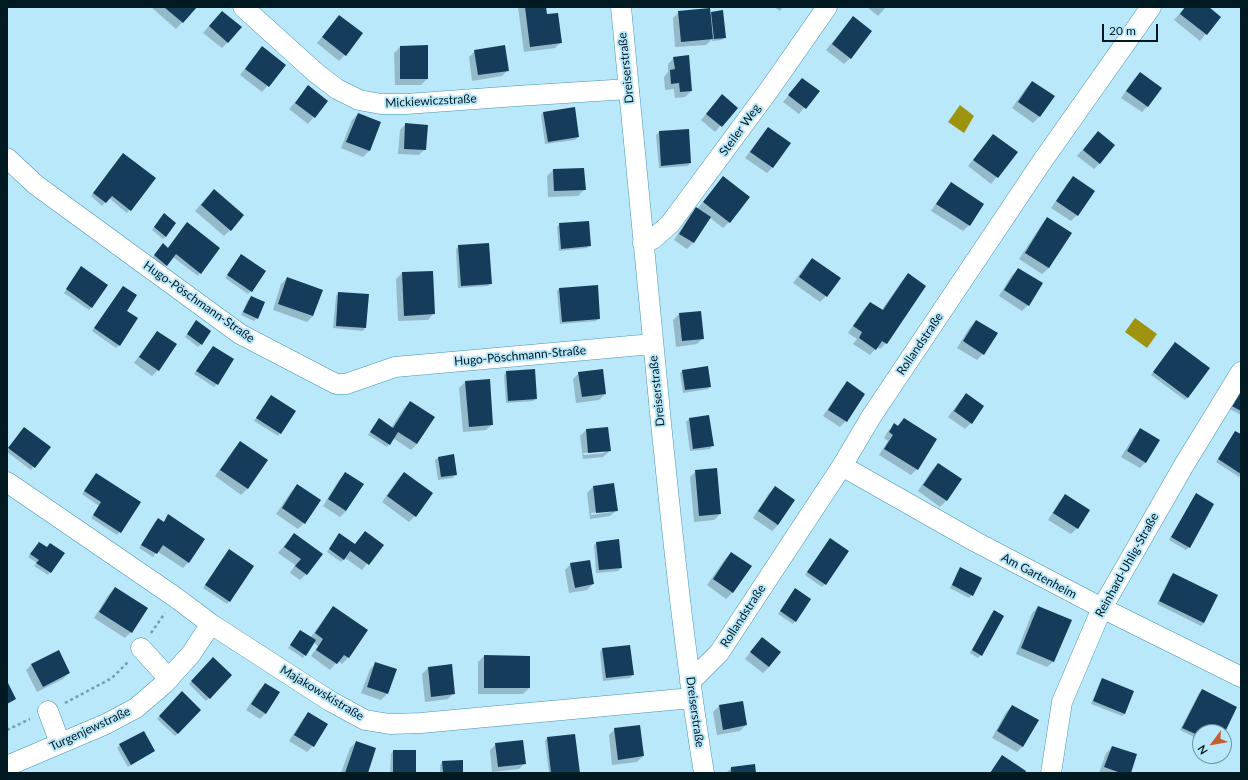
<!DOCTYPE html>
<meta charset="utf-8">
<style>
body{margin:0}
#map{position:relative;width:1248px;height:780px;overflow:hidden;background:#bae8fb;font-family:Lato,sans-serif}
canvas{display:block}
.frame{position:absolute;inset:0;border:8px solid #011921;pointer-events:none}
.north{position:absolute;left:1192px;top:724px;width:40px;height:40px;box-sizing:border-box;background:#bae8fb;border:1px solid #7095a4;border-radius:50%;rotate:238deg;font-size:11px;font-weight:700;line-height:16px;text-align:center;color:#011921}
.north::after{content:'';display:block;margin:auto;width:14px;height:18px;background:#c35e2d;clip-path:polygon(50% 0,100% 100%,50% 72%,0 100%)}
.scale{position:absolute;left:1102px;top:24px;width:56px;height:18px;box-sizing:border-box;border:2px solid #011921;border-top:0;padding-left:5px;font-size:12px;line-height:14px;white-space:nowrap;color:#011921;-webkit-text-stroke:3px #bae8fb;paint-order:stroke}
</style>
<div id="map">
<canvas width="1248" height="780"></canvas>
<div class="frame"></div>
<div class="north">N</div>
<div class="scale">20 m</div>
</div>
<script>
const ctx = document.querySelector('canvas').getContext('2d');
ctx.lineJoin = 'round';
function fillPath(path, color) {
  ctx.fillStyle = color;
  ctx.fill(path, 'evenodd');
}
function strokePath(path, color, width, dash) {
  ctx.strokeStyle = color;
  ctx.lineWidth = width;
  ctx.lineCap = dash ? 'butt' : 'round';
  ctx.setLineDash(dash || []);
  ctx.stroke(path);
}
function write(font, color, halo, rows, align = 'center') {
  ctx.font = font + ' Lato,sans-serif';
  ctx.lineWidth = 4;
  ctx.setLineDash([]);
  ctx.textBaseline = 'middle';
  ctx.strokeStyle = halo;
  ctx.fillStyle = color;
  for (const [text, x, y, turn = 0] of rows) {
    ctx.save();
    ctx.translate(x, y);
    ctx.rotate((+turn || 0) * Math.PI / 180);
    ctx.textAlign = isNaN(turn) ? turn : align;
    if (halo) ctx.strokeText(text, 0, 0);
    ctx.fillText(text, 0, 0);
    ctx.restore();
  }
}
const water = new Path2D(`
 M960 105 974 116 964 133 948 122Z
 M1135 318 1157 334 1147 348 1125 332Z`);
const shadow = new Path2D(`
 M151 7H196L176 29Z
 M518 7H545L546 16 561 42 555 48 524 52Z
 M774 7H783L780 11Z
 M867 7H886L878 16Z
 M1185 7H1207L1220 17 1200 41 1174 20Z
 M679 12 710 15 712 13 725 37 722 40 712 41V39L706 45 675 47 673 18Z
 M339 16 345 55 339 61 317 43Z
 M853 17 850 58 844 64 826 50Z
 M216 18 228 42 222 48 203 33Z
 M400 47 427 79 421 85H395L394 53Z
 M475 51 508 70 502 76 472 81 469 57Z
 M256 54 285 65 262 92 240 75Z
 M674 58 691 91 685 97 675 98 674 89 665 90 664 77 668 72V64Z
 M1140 73 1148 106 1142 112 1121 98 1134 79Z
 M802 79 818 91 799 114 783 102Z
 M1032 82 1053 97 1039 117 1033 123 1012 108 1026 88Z
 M303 93 327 101 308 124 289 109Z
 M716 102 736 108 715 132 701 120Z
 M544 112 578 137 575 140 545 144 541 115Z
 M358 114 380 123 369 151 363 157 341 148 352 120Z
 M406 124 425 149 419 155 398 154 400 130Z
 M768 128 773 167 767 173 745 158 762 135Z
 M659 132 690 163 688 166 659 168 656 135Z
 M1098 132 1100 163 1094 169 1077 156Z
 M993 135 1016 152 991 184 968 166Z
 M120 157 154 178 127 213 109 198 102 206 91 196Z
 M553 170 585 189 578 196 548 197 547 176Z
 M723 178 729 222 723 228 709 217 693 243 687 249 674 240 690 215 697 209Z
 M1073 178 1077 215 1071 221 1051 208 1067 184Z
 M951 184 982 204 969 225 963 231 931 211 945 190Z
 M208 196 230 230 224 236 195 211Z
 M161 217 166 236 163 239 152 230Z
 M1048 218 1071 233 1049 268 1042 274 1019 259 1042 224Z
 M560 224 590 245 587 248 559 251 557 227Z
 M184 226 200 273 198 276 173 257 164 268 152 259 160 247 167 249Z
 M459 246 491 283 488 286 458 288 456 249Z
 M239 258 251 291 248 294 225 278Z
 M812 259 826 296 820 302 793 283 806 265Z
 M1019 269 1028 305 1022 311 999 296 1012 275Z
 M79 270 92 307 89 310 64 293Z
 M432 272 434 313 428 320 398 321 396 279 402 273Z
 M908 275 886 343 880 349 877 347 870 355 853 344 857 339 848 333 864 309 870 303 881 311 902 281Z
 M287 278 313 316 307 322 273 310 281 284Z
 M560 288 599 318 596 321 560 324 557 291Z
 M121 290 125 311 119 345 116 348 92 331Z
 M338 293 365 328 363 331 333 328 336 296Z
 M251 297 257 318 254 321 241 315 248 300Z
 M679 314 703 338 697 344 676 347 673 320Z
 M976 321 983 354 977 360 957 348 970 327Z
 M194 324 201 344 198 347 185 337Z
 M158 332 176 345 158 370 152 376 134 363 152 338Z
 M1172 346 1188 397 1185 400 1151 375Z
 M213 347 217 384 214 387 194 374Z
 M683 370 710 386 708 389 683 393 680 373Z
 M506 372 536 399 533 401 506 403 504 375Z
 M579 373 605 394 599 400 576 403 573 379Z
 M465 382 492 424 486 430 463 432 459 388Z
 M847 383 846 421 840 427 823 416 841 389Z
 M1241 388V415L1226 407Z
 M966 395 971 423 965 429 948 417 960 401Z
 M268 399 280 433 278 436 254 421Z
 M410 402 417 444 411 450 393 438 387 447 368 435 379 419 391 428 404 408Z
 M708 416 712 446 710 449 690 451 686 422 689 419Z
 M904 419 917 469 911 475 879 455 888 441 884 438 888 431 895 425 897 426Z
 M586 430 610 451 603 457 583 459 580 436ZM604 451V453L584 455 583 453Z
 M1140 430 1146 462 1140 468 1121 457 1134 436Z
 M22 431 49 447 31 470 7 452Z
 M1235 432 1241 435V475L1239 477 1216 462Z
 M240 443 247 489 241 495 215 476 234 449Z
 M453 456 455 475 453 478 438 480 435 460 438 458Z
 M938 464 961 479 946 501 940 507 918 491 932 470Z
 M696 471 720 514 714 520 694 522 690 477Z
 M404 473 415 516 409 522 382 502 398 479Z
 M345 474 346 511 340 517 323 506 339 480Z
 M94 477 120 532 117 535 91 518 99 506 82 494Z
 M613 484 617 510 610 516 590 519 587 493 593 487ZM611 510V512L591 515V513Z
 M297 486 304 523 298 529 276 514 291 492Z
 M775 487 794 500 778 525 772 531 753 518 769 493Z
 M1196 494 1189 547 1186 550 1169 540Z
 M1065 496 1077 528 1071 534 1048 520 1059 502Z
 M168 516 189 562 183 568 157 551 153 557 139 548 155 522 158 519 163 523Z
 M365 532 382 545 362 570 345 558 341 562 327 552 337 537 354 545Z
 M294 534 306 574 300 580 290 573 295 565 278 553Z
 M830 539 825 584 822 587 805 575Z
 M39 543 47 548 64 553 48 575 34 566 37 563 28 557Z
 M597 543 621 568 618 571 596 573 594 545Z
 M229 550V601L227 604 203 588Z
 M731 553 750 567 732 593 726 599 707 585 725 559Z
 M571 564 593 584 587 590 569 593 565 570Z
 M961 568 972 595 969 598 950 588 958 571Z
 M1173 574 1217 596 1204 623 1201 626 1157 604 1170 577Z
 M115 588 131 632 125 638 94 618 109 594Z
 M793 592 810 599 793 624 778 614Z
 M334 607 367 630 348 658 342 664 338 661 330 670 311 656 318 646 313 642 303 658 288 648 300 631 311 637 328 613Z
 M1038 607 1054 661 1047 667 1016 654 1032 613Z
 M994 611 981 655 978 658 970 653 991 614Z
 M756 645 769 667 763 673 745 659Z
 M602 649 633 675 630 678 603 681 600 652Z
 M484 656 529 688 523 694H478V662Z
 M214 659 231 676 206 701 189 684Z
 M376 663 387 694 381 700 361 693 370 669Z
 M32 664 69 673 63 679 37 692 26 670Z
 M428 668 454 693 448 699 425 702 422 674Z
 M1102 679 1125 714 1122 716 1091 704 1100 682Z
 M265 684 266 713 260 719 246 710 259 690Z
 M1202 691 1225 729 1222 732 1212 727 1210 732H1200V740L1180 730 1199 693Z
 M182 693 200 710 175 736 157 719Z
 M742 702 746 725 740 731 717 735 713 712 719 706Z
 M1012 706 1023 746 1017 752 992 738 1006 712Z
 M309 713 313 746 307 752 289 741 303 719Z
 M615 729 643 756 637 762 612 765 609 735Z
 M547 738 579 773H549L545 741Z
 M356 742 367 773H341L350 748Z
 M496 744 525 763 519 769 492 772 490 750Z
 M120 745 154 751 128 767 117 748Z
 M1113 747 1130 773H1099L1106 753Z
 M393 751 415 773H390L391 754Z
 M442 762 462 773H440V765Z
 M731 768 755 773H726Z`);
const building = new Path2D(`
 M164 7H197L183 23Z
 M525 7H546L547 14 558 13 562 43 530 47Z
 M1185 7H1209L1221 17 1207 35 1180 14Z
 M710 8 713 39 681 42 678 11Z
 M723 10 726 38 714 39 711 12Z
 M222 11 242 27 228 43 209 26Z
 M339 15 363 33 346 56 322 37Z
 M853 16 872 31 851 59 832 44Z
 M428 45V79H400V46Z
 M505 45 509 71 478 75 474 50Z
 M262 46 286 65 269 87 245 69Z
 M689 55 692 91 680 92 679 83 671 84 670 70 675 69 673 57Z
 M1140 72 1162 88 1148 107 1126 91Z
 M802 78 820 91 806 109 788 95Z
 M1032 81 1055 96 1040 117 1018 102Z
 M308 85 328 101 315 118 295 103Z
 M722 94 738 108 722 127 706 114Z
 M575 107 579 137 548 142 543 112Z
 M358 113 381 122 370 151 346 142Z
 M405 123 428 125 426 150 404 149Z
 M768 127 791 143 773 168 750 152Z
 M689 129 691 163 661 166 659 131Z
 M1098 131 1115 145 1100 164 1083 150Z
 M993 134 1018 152 998 178 973 160Z
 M123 153 156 178 131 211 112 196 106 203 93 193Z
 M584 168 586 190 554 191 553 169Z
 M723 176 750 197 730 223 703 202Z
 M1073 176 1095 191 1078 216 1056 201Z
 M951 182 984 204 970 226 936 204Z
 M214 189 244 215 231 231 201 205Z
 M696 207 711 217 694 243 679 234Z
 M164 213 176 223 166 237 154 227Z
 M1047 217 1072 233 1049 268 1025 253Z
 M589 221 591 246 561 249 559 223Z
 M187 222 220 248 201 274 176 254 167 266 154 255 163 243 168 248Z
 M489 243 492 284 461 286 458 245Z
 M241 254 266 271 252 292 227 275Z
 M812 258 841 278 827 297 799 277Z
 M81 266 108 285 92 308 66 289Z
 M1018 268 1043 283 1029 306 1004 290Z
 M433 271 435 314 404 316 402 272Z
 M908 273 926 286 887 344 882 341 876 350 859 338 862 332 853 326 870 302 883 310Z
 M287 277 323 290 313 316 278 304Z
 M598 285 600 319 562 322 559 288Z
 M123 286 137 295 127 311 138 318 120 346 94 328Z
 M338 292 369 294 366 328 336 326Z
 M251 296 265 302 258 319 243 312Z
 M701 311 704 339 682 341 679 313Z
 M196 320 211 331 202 345 187 334Z
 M976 320 998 333 984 355 963 341Z
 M157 331 177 344 159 371 139 357Z
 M1175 342 1210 368 1188 398 1153 372Z
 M213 346 234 359 218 385 196 371Z
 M708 366 711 387 685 390 682 370Z
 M535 369 537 399 508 401 506 371Z
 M603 369 606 394 582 397 578 372Z
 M490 379 493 425 469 427 465 381Z
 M847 381 865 394 847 422 828 410Z
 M1241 387V411L1228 404Z
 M966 393 984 406 972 424 954 411Z
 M271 395 296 411 281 434 256 418Z
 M410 401 435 417 417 444 398 432 390 445 370 432 379 418 393 428Z
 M709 415 714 446 693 449 689 418Z
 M904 418 937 439 918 470 884 449 893 435 889 432 894 423 898 426Z
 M24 427 51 447 35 468 8 448Z
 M608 427 611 451 588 453 586 429Z
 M1140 428 1160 440 1146 463 1127 451Z
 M1235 431 1241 434V474L1218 459Z
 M240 441 268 460 248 489 220 470Z
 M454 454 457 475 441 477 438 457Z
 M938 463 962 479 947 501 923 485Z
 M717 468 721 514 699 516 695 470Z
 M345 472 364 484 346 511 328 499Z
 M404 472 433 493 416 517 387 496Z
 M96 473 141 502 121 533 93 515 101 502 84 491Z
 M614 483 618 511 596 513 593 486Z
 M297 484 321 500 305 524 282 508Z
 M775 486 795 500 778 525 758 511Z
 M1196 493 1214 504 1190 548 1171 537Z
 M1065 494 1090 510 1078 529 1053 513Z
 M168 514 205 539 189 563 163 545 157 554 141 545 158 518 164 522Z
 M365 531 384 545 369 565 350 551 344 560 329 549 339 533 355 544Z
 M294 533 323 554 307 575 295 566 301 559 284 547Z
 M830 538 849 551 826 585 807 572Z
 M619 539 622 568 599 570 596 542Z
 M39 542 47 547 50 543 65 553 51 573 36 563 39 560 30 554Z
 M229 549 254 566 230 602 205 585Z
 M731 552 752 566 733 593 713 579Z
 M590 560 594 584 575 588 570 563Z
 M960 567 982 578 973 596 952 585Z
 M1173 573 1218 595 1204 623 1159 601Z
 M115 587 148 608 132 633 99 612Z
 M795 588 811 599 796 622 780 611Z
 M333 606 368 630 349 658 344 655 337 664 316 650 323 639 315 633Z
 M1038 606 1072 620 1054 662 1021 648Z
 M994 610 1004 616 982 656 972 650Z
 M300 630 316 640 306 656 290 645Z
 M762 637 781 652 769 667 750 652Z
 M630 645 634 675 606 678 602 648Z
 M59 650 70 673 43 687 31 664Z
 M484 655 530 656V688H484Z
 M213 657 232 675 210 699 191 681Z
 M375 662 397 669 388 694 367 687Z
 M452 664 455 694 431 697 428 667Z
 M1102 678 1134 691 1125 714 1093 701Z
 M7 681 16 699 7 704Z
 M265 683 280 692 266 714 251 704Z
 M1202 689 1237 707 1226 730 1214 725 1211 732H1200V736L1182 728Z
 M182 691 201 710 178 734 159 716Z
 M743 701 747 725 723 730 719 705Z
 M1012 705 1039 720 1023 747 997 731Z
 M308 712 328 724 314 747 294 735Z
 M640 725 644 756 618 760 614 728Z
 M144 731 155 751 131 765 119 744Z
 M575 734 580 773H551L547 737Z
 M523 740 526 764 498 767 495 743Z
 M356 741 376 748 368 773H345Z
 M1112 746 1137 754 1131 773H1121L1104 767Z
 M393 750H416V773H393Z
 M1002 755 1026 771 1025 773H990Z
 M463 760V773H443L442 761Z
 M755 764 756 773H731V767Z`);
const path = new Path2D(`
 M151 633 165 613
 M65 703 112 678 128 662
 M7 730 30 719`);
const minor = new Path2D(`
 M243 7 316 73 337 89 359 100 381 104H406L517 96 629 89
 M621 7C634 146 647 285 661 423 673 540 685 657 704 773
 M7 158 36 185 240 334 336 384H346L395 367 653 344
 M643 243 653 239 670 224 769 90 827 7
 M842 466 976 542 1102 608 1241 677
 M7 482 175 597 211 624 330 701 365 720 390 724 421 723 692 698
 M141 648 169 679
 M690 682 719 653 842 466 871 417 1041 163 1151 7
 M48 711 60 743
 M7 766 106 724 136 708 164 684 191 654 211 624
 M1051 773 1062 702 1102 608 1184 465 1241 372`);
const streetNames = [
 ["Dreiserstraße",626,68,-96],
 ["Mickiewiczstraße",431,101,-3],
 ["Steiler Weg",740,130,-54],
 ["Hugo-Pöschmann-Straße",199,302,35],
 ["Rollandstraße",920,344,-56],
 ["Hugo-Pöschmann-Straße",520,356,-5],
 ["Dreiserstraße",657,391,-96],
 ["Reinhard-Uhlig-Straße",1127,565,-61],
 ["Am Gartenheim",1039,576,28],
 ["Rollandstraße",743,616,-57],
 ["Majakowskistraße",322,693,31],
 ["Dreiserstraße",695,712,82],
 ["Turgenjewstraße",90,729,-25]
];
fillPath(water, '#9e930e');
fillPath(shadow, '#0003');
fillPath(building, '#153c5a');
strokePath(minor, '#4395b1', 21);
strokePath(path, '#769cab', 2.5, [3, 3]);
strokePath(minor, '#fff', 20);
write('12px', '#011921', '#bae8fb', streetNames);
</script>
